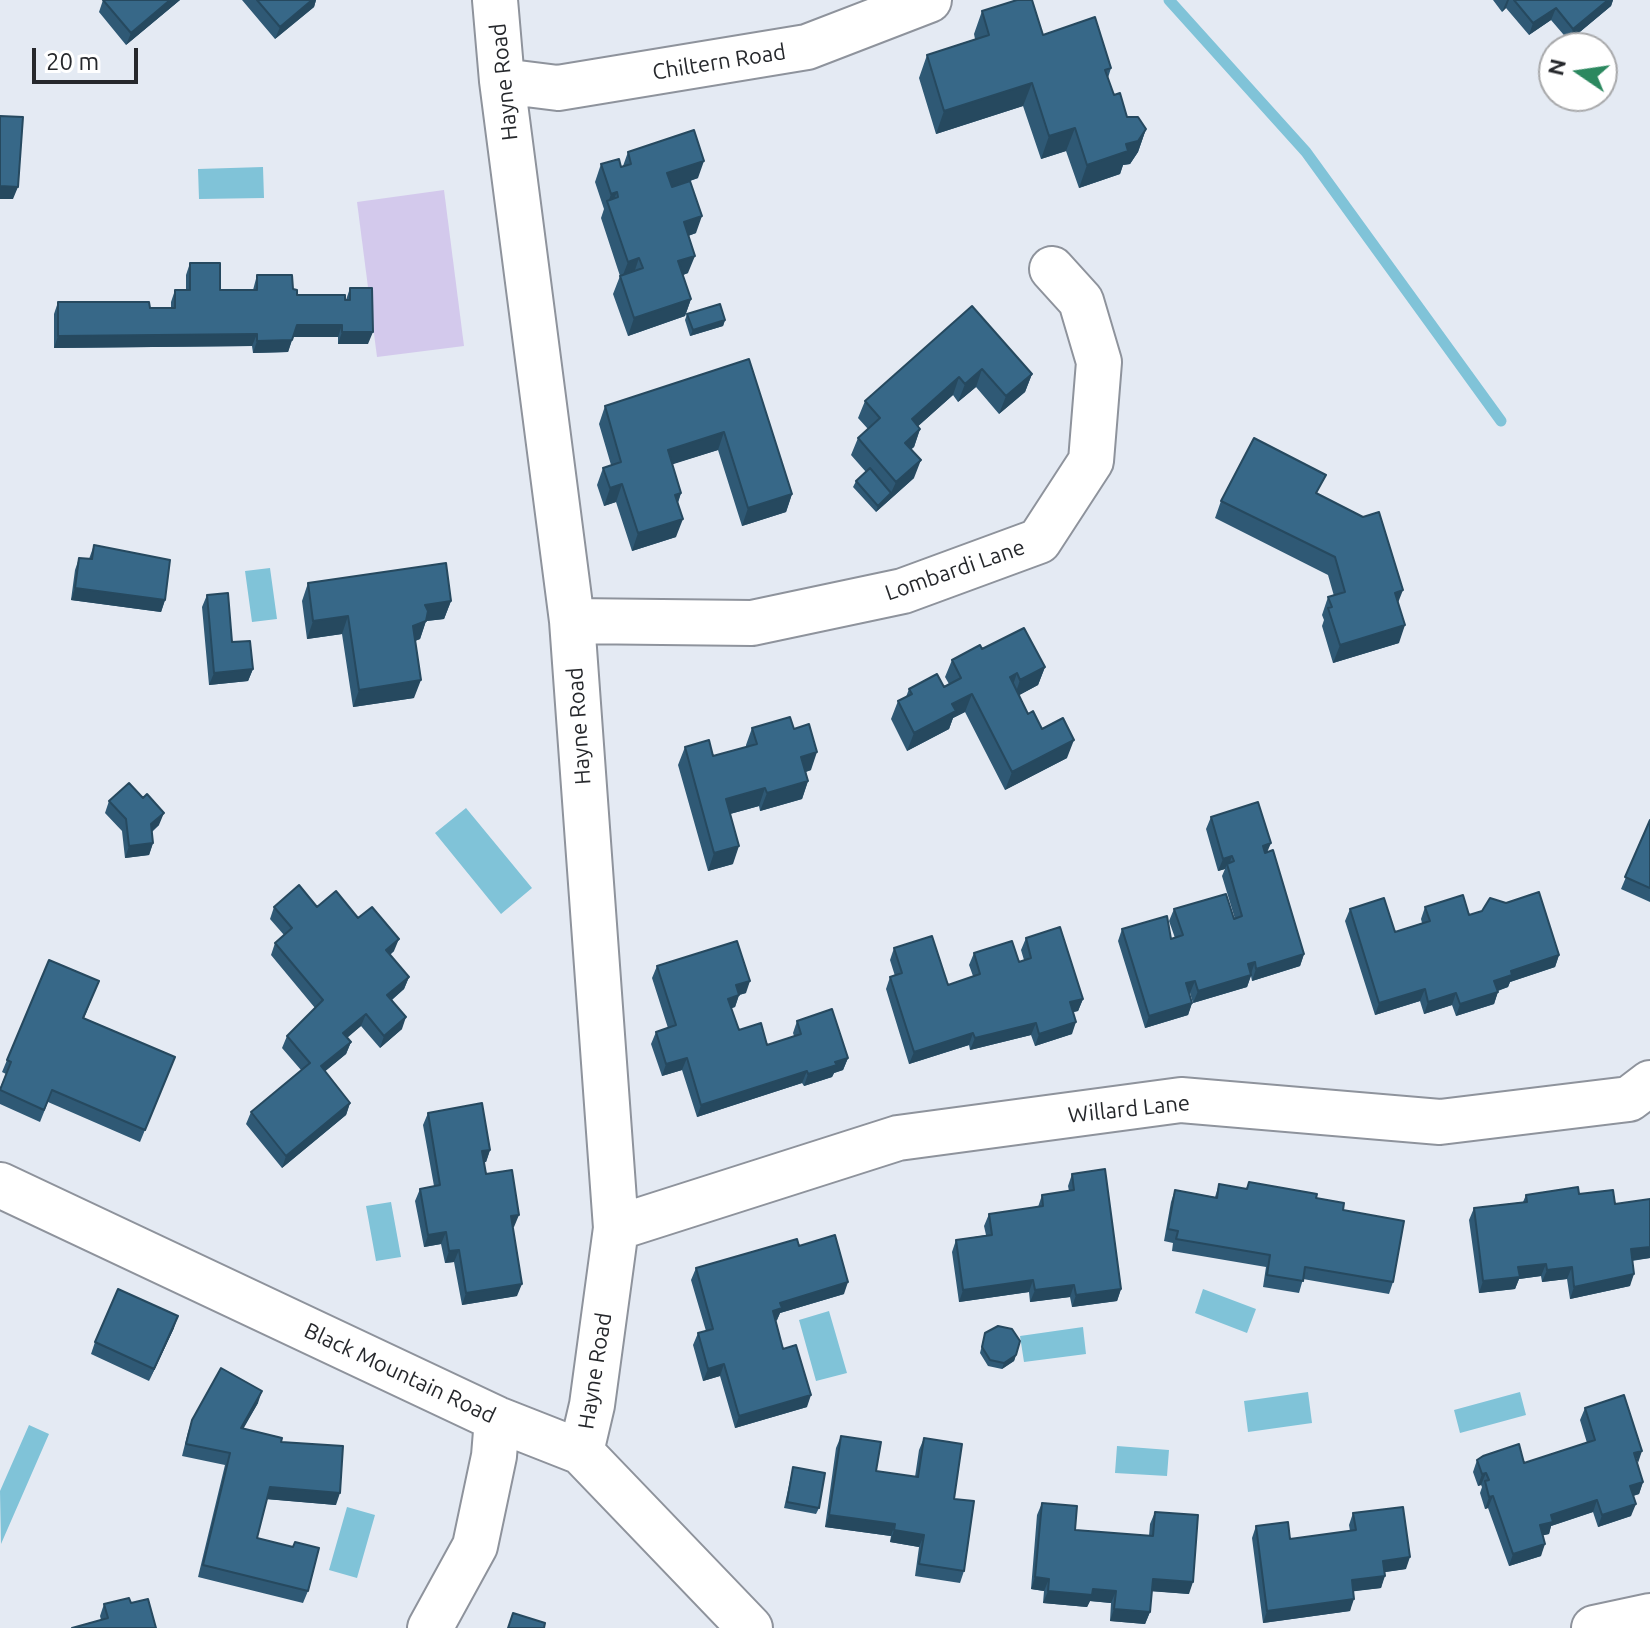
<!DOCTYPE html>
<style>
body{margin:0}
#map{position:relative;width:1650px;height:1628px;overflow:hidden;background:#e4eaf3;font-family:Ubuntu,sans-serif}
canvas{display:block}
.north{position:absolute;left:1538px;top:32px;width:80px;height:80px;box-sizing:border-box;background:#fff;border:2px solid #a8a9ab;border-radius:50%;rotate:283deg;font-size:22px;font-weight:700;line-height:32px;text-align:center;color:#26282c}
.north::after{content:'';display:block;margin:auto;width:28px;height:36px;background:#2b885f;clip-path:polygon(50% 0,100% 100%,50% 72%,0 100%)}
.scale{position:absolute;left:32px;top:48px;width:106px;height:36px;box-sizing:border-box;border:4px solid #26282c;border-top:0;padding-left:10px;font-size:24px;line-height:28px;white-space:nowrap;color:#26282c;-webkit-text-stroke:6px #fff;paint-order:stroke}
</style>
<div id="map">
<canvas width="1650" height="1628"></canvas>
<div class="north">N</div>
<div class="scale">20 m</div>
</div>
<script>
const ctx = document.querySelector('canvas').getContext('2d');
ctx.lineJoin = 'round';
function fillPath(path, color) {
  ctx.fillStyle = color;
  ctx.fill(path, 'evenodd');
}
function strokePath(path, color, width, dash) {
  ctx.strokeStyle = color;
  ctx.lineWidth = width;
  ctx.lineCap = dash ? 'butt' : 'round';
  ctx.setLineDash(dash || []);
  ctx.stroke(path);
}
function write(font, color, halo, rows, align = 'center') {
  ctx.font = font + ' Ubuntu,sans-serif';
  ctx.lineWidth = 8;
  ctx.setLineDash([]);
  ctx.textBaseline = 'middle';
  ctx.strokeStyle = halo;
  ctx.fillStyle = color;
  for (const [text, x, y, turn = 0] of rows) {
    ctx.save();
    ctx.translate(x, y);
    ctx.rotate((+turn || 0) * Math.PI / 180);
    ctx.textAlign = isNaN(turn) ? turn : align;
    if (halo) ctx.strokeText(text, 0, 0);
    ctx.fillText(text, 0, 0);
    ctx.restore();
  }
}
const green = new Path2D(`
 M444 190 464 346 377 357 357 202Z`);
const water = new Path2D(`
 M263 167 264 198 199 199 198 169Z
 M270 568 277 619 252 622 245 571Z
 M466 808 532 888 501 914 435 833Z
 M391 1202 401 1257 376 1261 366 1206Z
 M1203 1289 1256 1309 1247 1333 1195 1313Z
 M829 1311 847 1373 816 1381 799 1320Z
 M1083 1327 1086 1354 1024 1362 1020 1336Z
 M1308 1392 1312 1423 1248 1432 1244 1401Z
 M1520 1392 1526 1415 1460 1433 1454 1410Z
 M29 1425 49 1434 1 1544 0 1491Z
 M1117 1446 1169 1450 1167 1476 1115 1473Z
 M347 1507 375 1515 357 1578 329 1570Z`);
const stream = new Path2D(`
 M1169 0 1306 152 1501 421`);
const minor = new Path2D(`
 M495 0 502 81 572 621 616 1228 592 1405 581 1452
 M502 81 558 88 807 47 929 0
 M572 621 752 623 903 591 1039 541 1091 461 1099 362 1081 301 1052 269
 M0 1185 497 1419 581 1452 750 1628
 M616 1228 898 1138 1181 1100 1440 1122 1629 1099 1650 1083
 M430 1628 475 1546 494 1456 497 1419
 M1594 1628 1650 1616`);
const wall = new Path2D(`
 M103 0H180L126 45 99 12Z
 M242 0H316L314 7 275 39Z
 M1493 0H1613L1611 6 1569 41 1551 20 1529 35 1506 8 1502 12Z
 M982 11 1043 35 1111 68 1108 78 1114 95 1127 117 1146 129 1138 152 1130 164 1123 165 1120 174 1079 188 1066 151 1041 159 1023 106 936 134 919 78 927 55 975 39 974 34Z
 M628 152 698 178 690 181 696 233 688 236V273L683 275 691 299 685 316 628 336 613 294 620 276 601 218 604 209 595 182 601 164 623 166Z
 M190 263 220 290H253L257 275 293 289 297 295 346 300 350 288 368 344H338V337H293L288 352 253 353 252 346 54 348V314L58 302 150 308H171V302L175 290H186V275Z
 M972 306 1032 374 1025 392 999 414 976 387 958 402 953 395 918 426 920 429 914 447 911 449 914 478 876 512 853 487 856 481 866 472 851 455 858 438 868 429 858 418 865 401Z
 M687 314 725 320 723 326 690 336 685 320Z
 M749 359 792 494 786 512 742 526 718 450 672 464 681 493 678 503 676 537 632 551 616 502 604 506 597 485 603 468 611 465 599 424 605 406Z
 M1318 494 1398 603 1399 643 1333 663 1322 626 1324 620 1322 615 1328 597 1334 596 1328 575 1215 518 1221 501Z
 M94 545 165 600 161 612 71 600 75 570 79 558 89 559Z
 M308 583 451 601 444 619 426 621 420 639 415 641 414 698 353 707 342 634 307 639 302 601Z
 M207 595 232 642 253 669 248 681 209 685 202 607Z
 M982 649 1045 667 1038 685 1019 695 1028 714 1067 758 1005 790 965 712 953 718 949 729 907 751 891 719 898 701 906 697 909 689 944 687 949 684 945 677 952 660Z
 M752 728 794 729 811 770 806 772 808 781 802 799 760 811 759 806 730 814 733 864 708 871 678 765 685 747 713 756 746 747V745Z
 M109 801 159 825 152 832 153 843 149 855 125 858 122 831 105 813Z
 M1211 817 1268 852 1304 954 1300 966 1252 981 1251 976 1247 987 1193 1003 1190 993H1189L1192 1003 1188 1015 1145 1028 1118 941 1122 929 1171 939 1175 938 1169 921 1174 909 1235 919 1222 876 1225 869 1218 871 1206 829Z
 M1650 820V902L1621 889Z
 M274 907H317L358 918 394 951 390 955 409 977 404 989 392 1000 402 1029 380 1048 361 1026 347 1037 351 1042 346 1054 325 1071 350 1103 346 1115 282 1168 246 1124 251 1112 301 1070 282 1048 287 1036 315 1008 271 955 275 943 284 935 270 919Z
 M1425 907 1469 915 1559 955 1555 967 1510 982 1508 987 1498 991 1494 1004 1456 1016 1452 1005 1424 1014 1420 1001 1375 1015 1345 921 1350 909 1395 932 1422 923 1421 919Z
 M1026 938 1083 999 1078 1011 1073 1012 1072 1034 1035 1046 1031 1035 970 1050 969 1045 909 1064 886 989 890 977 895 976 890 960 894 948 948 985 973 976 969 965 974 953 1019 962 1024 960 1021 950Z
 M657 966 746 993 739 995 735 1007 731 1008 739 1030 767 1045 794 1036 793 1033 797 1021 848 1058 843 1070 834 1073 832 1077 804 1086 802 1083 697 1117 682 1070 662 1076 651 1044 656 1032 668 1028 652 978Z
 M99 981 84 1018 175 1057 140 1142 48 1102 40 1122 0 1104V1088L6 1074 2 1072 7 1060Z
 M428 1113 490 1150 486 1162H484L486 1174 514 1227H512L517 1296 462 1305 454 1262 445 1263 441 1244 424 1247 415 1201 420 1189 434 1186 423 1125Z
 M1072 1174 1121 1289 1117 1301 1072 1307 1070 1297 1030 1302 1029 1292 959 1302 952 1252 956 1240 986 1235 984 1226 989 1214 1038 1207 1042 1195 1069 1191 1068 1186Z
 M1249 1182 1316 1198 1343 1210 1393 1282 1389 1294 1303 1279 1299 1293 1263 1287 1266 1267 1172 1251 1173 1243 1164 1241 1171 1202 1175 1190 1215 1197 1219 1184 1246 1189Z
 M1579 1194 1615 1204 1650 1199V1258L1632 1261 1630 1286 1570 1299 1567 1279 1542 1282 1541 1276 1519 1279 1515 1289 1479 1293 1469 1220 1474 1208 1523 1202 1526 1195Z
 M696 1268 844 1294 780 1313 777 1320 776 1321 783 1349 807 1407 735 1428 720 1376 703 1381 693 1345 698 1333 706 1331 691 1280Z
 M174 1328 149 1381 91 1354 95 1342Z
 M985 1333 1016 1355 1014 1361 1002 1369 988 1366 980 1353Z
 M258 1403 243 1428 281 1442 336 1505 267 1499 257 1538 308 1591 303 1603 198 1577 225 1465 182 1456 188 1432 192 1420Z
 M1585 1408 1637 1463 1643 1482 1639 1494 1633 1496 1631 1516 1598 1527 1593 1512 1551 1526 1549 1534 1543 1535 1541 1556 1509 1566 1488 1508 1485 1509 1480 1493 1482 1487 1481 1485 1478 1486 1473 1472 1477 1460 1524 1463 1587 1443 1580 1420Z
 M841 1436 876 1471 915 1477 919 1450 924 1438 954 1499 964 1571 960 1583 915 1576 919 1547 890 1542 891 1536 825 1527 836 1448Z
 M793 1467 819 1508 816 1514 784 1508Z
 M1042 1503 1075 1530 1149 1536 1150 1524 1155 1512 1189 1594 1152 1591 1150 1612 1145 1624 1110 1621 1111 1603 1090 1601 1087 1607 1043 1603 1044 1591 1031 1589 1037 1515Z
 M1353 1513 1406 1569 1385 1572 1381 1588 1353 1591 1350 1611 1263 1623 1252 1538 1256 1526 1290 1539 1350 1531 1349 1525Z
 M131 1603 156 1628 101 1620 100 1616 104 1604Z`);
const shadedWall = new Path2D(`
 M170 0H180L126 45 131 33Z
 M312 0H316L314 7 275 39 280 27Z
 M1507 0H1509L1506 8 1502 12Z
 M1608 0H1613L1611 6 1569 41 1573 29Z
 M1556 8 1551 20 1529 35 1533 23Z
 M1032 83 1023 106 936 134 944 111Z
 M1075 128 1066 151 1041 159 1049 136Z
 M1146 129 1138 152 1130 164 1123 165 1120 174 1079 188 1087 165 1126 144Z
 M704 161 698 178 660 191 667 173Z
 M0 186 18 187 13 199H0Z
 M617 192 610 209 608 203 611 194Z
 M702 216 696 233 677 240 684 222Z
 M695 256 688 273 672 279 678 261Z
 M639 258 633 276 621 280 628 262Z
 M691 299 685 316 628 336 634 318Z
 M725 320 723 326 690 336 693 330Z
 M297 325H342L338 337H293Z
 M342 332H373L368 344H338Z
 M257 334 252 346 54 348 58 336Z
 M292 340 288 352 253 353 257 341Z
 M982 369 976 387 958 402 965 384Z
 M1032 374 1025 392 999 414 1006 396Z
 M959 377 953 395 906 437 912 419Z
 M920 429 914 447 899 460 905 443Z
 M724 432 718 450 661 468 668 450Z
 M921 460 914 478 876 512 878 506 891 493 896 482Z
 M622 484 616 502 604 506 610 488Z
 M681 493 675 510V495Z
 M792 494 786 512 742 526 748 508Z
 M683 519 676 537 632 551 638 533Z
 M75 588 165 600 161 612 71 600Z
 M1403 590 1396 608 1395 593Z
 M451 601 444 619 418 622 425 605Z
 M348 616 342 634 307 639 313 621Z
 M426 621 420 639 407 644 413 626Z
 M1405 625 1399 643 1333 663 1340 645Z
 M1045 667 1038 685 1014 698 1020 680Z
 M253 669 248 681 209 685 214 673Z
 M1017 673 1011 691 1010 677Z
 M421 680 414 698 353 707 359 690Z
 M972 694 965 712 953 718 949 729 907 751 914 733 952 704Z
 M1074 740 1067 758 1005 790 1012 772Z
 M817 752 811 770 795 775 801 757Z
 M808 781 802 799 760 811 767 793Z
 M765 788 759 806 719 817 726 799Z
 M164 813 159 825 146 836 151 824Z
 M153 843 149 855 125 858 129 846Z
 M1271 843 1266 855 1263 846Z
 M739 846 733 864 708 871 714 853Z
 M1232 856 1228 868 1227 864 1225 869 1218 871 1223 859Z
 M399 939 394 951 381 962 386 950Z
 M1304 954 1300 966 1252 981 1256 969Z
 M1559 955 1555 967 1510 982 1508 987 1490 993 1494 981 1511 971Z
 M1255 962 1251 974 1248 964Z
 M1251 975 1247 987 1193 1003 1198 991Z
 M409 977 404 989 383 1007 387 995Z
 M750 981 746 993 732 997 736 985Z
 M1195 981 1190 993 1182 995 1186 983Z
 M1425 989 1420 1001 1375 1015 1379 1003Z
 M1498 992 1494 1004 1456 1016 1460 1004Z
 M1456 993 1452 1005 1424 1014 1428 1002Z
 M739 995 735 1007 724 1011 728 999Z
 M1083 999 1078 1011 1065 1014 1070 1002Z
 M1192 1003 1188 1015 1145 1028 1149 1016Z
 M366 1014 361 1026 339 1045 343 1033Z
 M406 1017 402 1029 380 1048 384 1036Z
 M1076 1022 1072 1034 1035 1046 1039 1034Z
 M1036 1023 1031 1035 970 1050 975 1038Z
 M973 1033 969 1045 909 1064 914 1052Z
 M351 1042 346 1054 317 1078 321 1066Z
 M687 1058 682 1070 662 1076 666 1064Z
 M848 1058 843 1070 834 1073 832 1077 804 1086 808 1074 835 1062Z
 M807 1071 802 1083 697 1117 701 1105Z
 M350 1103 346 1115 282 1168 286 1156Z
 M490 1150 486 1162 478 1163 482 1151Z
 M519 1215 514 1227 506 1228 511 1216Z
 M446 1232 441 1244 424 1247 428 1235Z
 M1650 1247V1258L1627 1261 1631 1249Z
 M459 1250 454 1262 445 1263 449 1251Z
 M1546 1264 1541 1276 1519 1279 1515 1289 1479 1293 1483 1281 1518 1267Z
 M1572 1267 1567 1279 1542 1282 1547 1270Z
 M1634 1274 1630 1286 1570 1299 1574 1287Z
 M1033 1280 1029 1292 959 1302 963 1290Z
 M848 1282 844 1294 780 1313 777 1320 768 1323 773 1311 780 1303Z
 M522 1284 517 1296 462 1305 466 1293Z
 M1074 1285 1070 1297 1030 1302 1035 1290Z
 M1121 1289 1117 1301 1072 1307 1076 1295Z
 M178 1316 174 1328 149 1381 154 1369Z
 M1016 1355 1014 1361 1002 1369 1004 1363Z
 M724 1364 720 1376 703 1381 708 1369Z
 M262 1391 258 1403 237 1440 241 1428Z
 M811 1395 807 1407 735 1428 739 1416Z
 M1642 1451 1638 1463 1634 1453Z
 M1486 1473 1481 1485 1478 1486 1482 1474Z
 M1643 1482 1639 1494 1626 1498 1630 1486Z
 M270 1487 340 1493 336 1505 265 1499Z
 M1493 1496 1488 1508 1485 1509 1489 1497Z
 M1597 1500 1593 1512 1551 1526 1549 1534 1536 1537 1540 1525 1551 1515Z
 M1636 1504 1631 1516 1598 1527 1602 1515Z
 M829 1515 895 1524 891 1536 825 1527Z
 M894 1530 924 1535 919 1547 890 1542Z
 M1545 1544 1541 1556 1509 1566 1513 1554Z
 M1410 1557 1406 1569 1379 1573 1383 1561Z
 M1385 1576 1381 1588 1348 1592 1352 1580Z
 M1035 1577 1049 1579 1044 1591 1031 1589Z
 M1153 1579 1193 1582 1189 1594 1148 1591Z
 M1093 1589 1116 1591 1111 1603 1090 1601 1087 1607 1043 1603 1048 1591Z
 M1354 1599 1350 1611 1263 1623 1267 1611Z
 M1114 1609 1150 1612 1145 1624 1110 1621Z`);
const building = new Path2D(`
 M103 0H170L131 33Z
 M257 0H312L280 27Z
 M1017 0H1032L1043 35 1095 17 1111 68 1105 70 1114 95 1120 93 1127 117H1138L1146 129 1138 141 1126 144 1128 151 1087 165 1075 128 1049 136 1032 83 944 111 927 55 989 35 982 11Z
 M1514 0H1608L1573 29 1556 8 1533 23Z
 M0 116 23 117 18 187 0 186Z
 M694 130 704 161 667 173 672 187 690 181 702 216 684 222 695 256 678 261 691 299 634 318 620 276 643 268 639 258 628 262 607 201 618 197 617 192 611 194 601 164 619 159 621 167 631 164 628 152Z
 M190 263H220V290H257V275H292L293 289 297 290V295H345V300H350V288H372L373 332H342V325H297L292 340 257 341V334L58 336V302H149L150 308H175V290H190Z
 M720 304 725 320 693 330 687 314Z
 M972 306 1032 374 1006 396 982 369 965 384 959 377 912 419 920 429 905 443 921 460 896 482 858 438 880 418 865 401Z
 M749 359 792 494 748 508 724 432 668 450 681 493 675 495 683 519 638 533 622 484 610 488 603 468 621 462 605 406Z
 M1254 438 1326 475 1316 493 1363 517 1379 512 1403 590 1395 593 1405 625 1340 645 1328 608 1332 607 1328 597 1345 592 1335 557 1221 501Z
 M870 468 891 493 878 506 856 481Z
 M94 545 170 560 165 600 75 588 79 558 92 559Z
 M446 563 451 601 425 605 428 611 426 621 413 626 421 680 359 690 348 616 313 621 308 583Z
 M228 593 232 642 250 641 253 669 214 673 207 595Z
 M1024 628 1045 667 1020 680 1017 673 1010 677 1028 714 1033 711 1042 729 1063 718 1074 740 1012 772 972 694 952 704 956 711 914 733 898 701 912 694 909 689 937 674 944 687 961 678 952 660 980 645 982 649Z
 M790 717 794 729 809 724 817 752 801 757 808 781 767 793 765 788 726 799 739 846 714 853 685 747 709 740 713 756 757 744 752 728Z
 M129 783 143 798 147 794 164 813 151 824 153 843 129 846 126 819 109 801Z
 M1258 802 1271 843 1263 846 1265 853 1273 850 1304 954 1256 969 1255 962 1248 964 1251 975 1198 991 1195 981 1186 983 1192 1003 1149 1016 1122 929 1167 916 1171 939 1183 935 1174 909 1226 894 1234 919 1242 916 1227 864 1234 861 1232 856 1223 859 1211 817Z
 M1650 820V888L1625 877Z
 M299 885 317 907 336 891 358 918 372 907 399 939 386 950 409 977 387 995 406 1017 384 1036 366 1014 343 1033 351 1042 321 1066 350 1103 286 1156 251 1112 310 1063 287 1036 323 1000 275 943 292 928 274 907Z
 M1539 892 1559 955 1511 971 1512 975 1494 981 1498 992 1460 1004 1456 993 1428 1002 1425 989 1379 1003 1350 909 1384 898 1395 932 1430 921 1425 907 1463 895 1469 915 1482 911 1490 898 1506 903Z
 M1060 927 1083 999 1070 1002 1076 1022 1039 1034 1036 1023 975 1038 973 1033 914 1052 890 977 902 973 894 948 932 936 948 985 980 974 974 953 1012 941 1019 962 1031 958 1026 938Z
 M737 941 750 981 736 985 739 995 728 999 739 1030 761 1023 767 1045 801 1034 797 1021 832 1009 848 1058 835 1062 837 1065 808 1074 807 1071 701 1105 687 1058 666 1064 656 1032 676 1025 657 966Z
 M49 960 99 981 83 1018 175 1057 145 1130 52 1090 44 1110 0 1090 11 1062 7 1060Z
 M482 1103 490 1150 482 1151 486 1174 512 1170 519 1215 511 1216 522 1284 466 1293 459 1250 449 1251 446 1232 428 1235 420 1189 440 1185 428 1113Z
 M1105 1169 1121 1289 1076 1295 1074 1285 1035 1290 1033 1280 963 1290 956 1240 992 1235 989 1214 1043 1206 1042 1195 1074 1190 1072 1174Z
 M1249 1182 1317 1194 1316 1198 1344 1203 1343 1210 1404 1221 1393 1282 1305 1267 1303 1281 1267 1275 1270 1255 1176 1239 1178 1231 1168 1229 1175 1190 1217 1198 1219 1184 1247 1189Z
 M1578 1187 1579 1194 1613 1190 1615 1204 1650 1199V1247L1631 1249 1634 1274 1574 1287 1572 1267 1547 1270 1546 1264 1518 1267 1520 1277 1483 1281 1474 1208 1527 1202 1526 1195Z
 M835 1235 848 1282 780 1303 782 1308 773 1311 783 1349 796 1345 811 1395 739 1416 724 1364 708 1369 698 1333 713 1329 696 1268 797 1239 799 1246Z
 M118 1289 178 1316 154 1369 95 1342Z
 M998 1326 1012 1329 1020 1341 1016 1355 1004 1363 990 1360 982 1347 985 1333Z
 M221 1368 262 1391 241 1428 282 1438 281 1442 343 1446 340 1493 270 1487 257 1538 293 1547 295 1542 319 1548 308 1591 203 1565 230 1453 186 1444 192 1420Z
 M1624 1395 1642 1451 1634 1453 1643 1482 1630 1486 1636 1504 1602 1515 1597 1500 1551 1515 1553 1522 1540 1525 1545 1544 1513 1554 1493 1496 1489 1497 1485 1481 1489 1480 1486 1473 1482 1474 1477 1460 1483 1456 1519 1444 1524 1463 1595 1440 1585 1408Z
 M841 1436 881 1442 876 1471 918 1477 924 1438 962 1444 954 1499 974 1501 964 1571 919 1564 924 1535 894 1530 895 1524 829 1515Z
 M793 1467 825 1473 819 1508 787 1502Z
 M1042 1503 1077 1506 1075 1530 1153 1536 1155 1512 1198 1515 1193 1582 1153 1579 1150 1612 1114 1609 1116 1591 1093 1589 1092 1595 1048 1591 1049 1579 1035 1577Z
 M1403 1507 1410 1557 1383 1561 1385 1576 1352 1580 1354 1599 1267 1611 1256 1526 1288 1522 1290 1539 1356 1530 1353 1513Z
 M129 1598 131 1603 148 1599 156 1628H72L108 1618 104 1604Z
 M513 1613 545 1623 544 1628H508Z`);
const streetNames = [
 ["Chiltern Road",719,62,-9],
 ["Hayne Road",504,82,-96],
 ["Lombardi Lane",955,570,-19],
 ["Hayne Road",579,726,-94],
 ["Willard Lane",1129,1109,-6],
 ["Hayne Road",595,1371,-81],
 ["Black Mountain Road",400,1373,25]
];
fillPath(green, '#d3c9ec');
fillPath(water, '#80c3d8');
strokePath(stream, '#80c3d8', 11);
strokePath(minor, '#8e939c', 48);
strokePath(minor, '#fff', 44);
fillPath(wall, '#2f5975');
fillPath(shadedWall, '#26495f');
fillPath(building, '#376888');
strokePath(building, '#26495f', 2);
write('22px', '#26282c', '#fff', streetNames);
</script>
